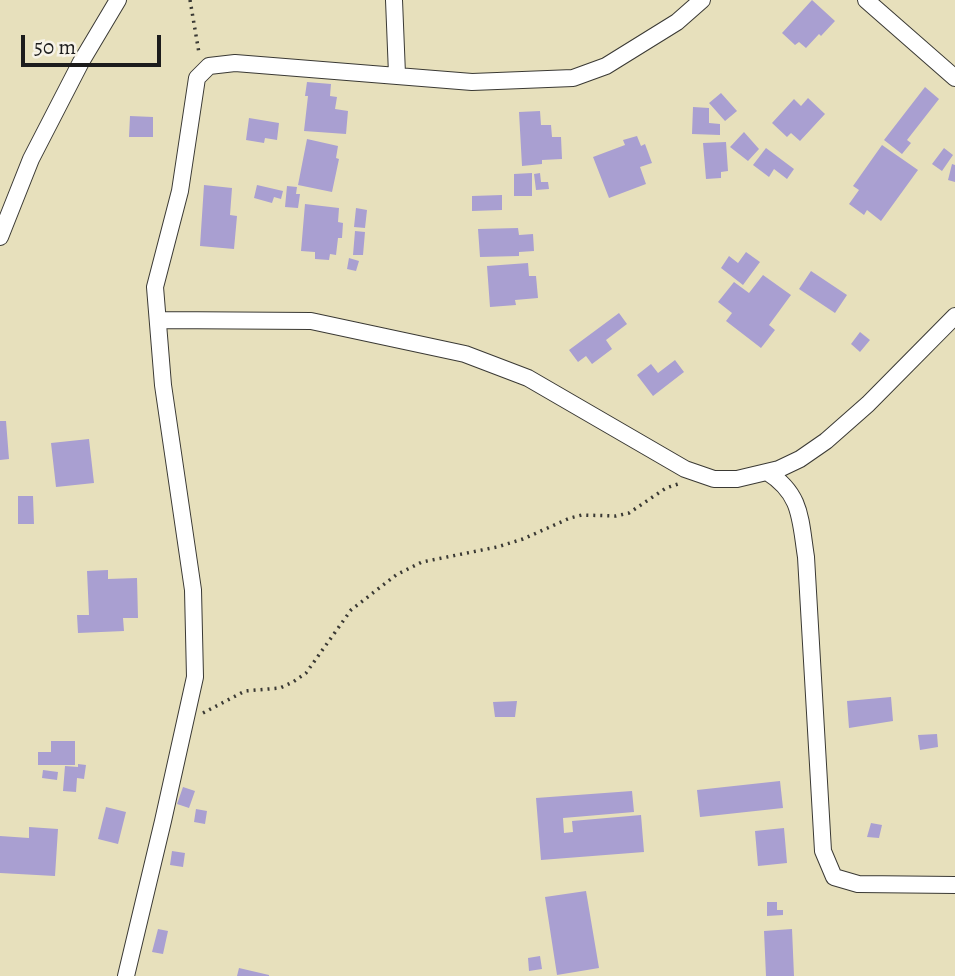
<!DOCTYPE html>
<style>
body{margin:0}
#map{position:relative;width:955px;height:976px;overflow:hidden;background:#e7e0bc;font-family:Alegreya,serif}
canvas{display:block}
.scale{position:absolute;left:21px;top:35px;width:140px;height:32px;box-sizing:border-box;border:4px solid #1c1c1c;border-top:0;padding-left:9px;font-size:21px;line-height:24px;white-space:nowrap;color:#1c1c1c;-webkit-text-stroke:5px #f7f3e8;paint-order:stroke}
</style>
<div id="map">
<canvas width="955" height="976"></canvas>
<div class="scale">50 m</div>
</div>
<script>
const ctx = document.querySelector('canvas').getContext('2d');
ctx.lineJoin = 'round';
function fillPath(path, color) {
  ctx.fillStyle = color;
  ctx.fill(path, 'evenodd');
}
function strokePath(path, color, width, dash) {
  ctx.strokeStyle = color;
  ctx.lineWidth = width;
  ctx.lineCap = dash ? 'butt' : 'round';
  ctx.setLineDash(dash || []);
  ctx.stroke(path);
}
const building = new Path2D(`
 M812 0 835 21 821 36 819 34 806 48 799 42 795 45 782 33Z
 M307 82 331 84 330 96 337 97 335 109 348 111 346 134 304 131 308 96H305Z
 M925 87 939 99 907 140 911 143 902 154 884 140Z
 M721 93 737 111 725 121 709 103Z
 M808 98 825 114 800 141 791 133 787 137 772 123 794 99 801 106Z
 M693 107 709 108V123L720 124V135L692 134Z
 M540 111 541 125H551L552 137H561L562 159 542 160V164L522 166 519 112Z
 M130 116 153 117V137H129Z
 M249 118 279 123 277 140 265 138 264 143 246 140Z
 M744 132 759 149 748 161 730 147Z
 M637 136 641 146 645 144 652 163 640 167 646 184 609 198 593 157 625 145 623 140Z
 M307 139 338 146 336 158 339 159 332 192 298 185Z
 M726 142 728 171 721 172V178L706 179 703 143Z
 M882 145 918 170 881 221 867 210 864 215 849 204 859 190 853 186Z
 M766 148 794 169 787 179 774 169 769 177 753 165Z
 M944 148 953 155 942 171 932 164Z
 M952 164 955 165V182L948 180Z
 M532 173V196H514V174Z
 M540 173 541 182H548L549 189 536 190 534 174Z
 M204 185 232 188 230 215 237 216 234 249 200 246Z
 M257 185 283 191 281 199 274 197 272 203 254 198Z
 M287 186 297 187 296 194H300L298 208 285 207Z
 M502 195V210L472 211V196Z
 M305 204 339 208 338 222 343 223 342 238H338L336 255 330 254 329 260 315 259V252L301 251Z
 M356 208 367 210 365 228 354 227Z
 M518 228 519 235 533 234 534 251 519 252V256L480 257 478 229Z
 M355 231 365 232 363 255H353Z
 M746 252 760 262 743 285 721 268 729 256 738 263Z
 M349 258 359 261 356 271 347 269Z
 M528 263 529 276H536L538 298 515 300 516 305 490 307 487 266Z
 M811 271 847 295 835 313 799 289Z
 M763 275 791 295 769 325 775 330 761 348 726 321 732 313 718 302 734 282 749 293Z
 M619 313 627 324 606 340 612 349 592 364 586 356 578 362 569 350Z
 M860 332 870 340 860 352 851 344Z
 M675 360 684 372 653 396 637 375 651 364 658 373Z
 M0 421H6L9 459 0 460Z
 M89 439 94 483 56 487 51 443Z
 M18 496H33L34 524H18Z
 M108 570V579L137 578 138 618H123L124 631 78 633 77 615H89L87 571Z
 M891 697 893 721 849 728 847 701Z
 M517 701 515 717H495L493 702Z
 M937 734 938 747 920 750 918 735Z
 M51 741H75V765H38V752H51Z
 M78 764 86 765 84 779 77 778 76 792 63 791 65 766 78 767Z
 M43 770 58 772 57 780 42 778Z
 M780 781 783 808 700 817 697 790Z
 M183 787 195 791 189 808 177 804Z
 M632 791 634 812 563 818 564 833 573 832 572 821 641 815 644 852 541 860 536 798Z
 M106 807 126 812 118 844 98 839Z
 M196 809 207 811 205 824 194 822Z
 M871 823 882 825 879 838 867 837Z
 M29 827 58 829 55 876 0 873V836L29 838Z
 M784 828 787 863 758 866 755 831Z
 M172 851 185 853 183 867 170 865Z
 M586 891 599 968 557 975 545 897Z
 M767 902H777V910H783V915L767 916Z
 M158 929 168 931 163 954 152 952Z
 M792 929 794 976H766L764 931Z
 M540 956 542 969 529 971 528 958Z
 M239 968 269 975V976H237Z`);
const path = new Path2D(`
 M190 0 199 53
 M203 713 245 691 280 688 293 682 306 673 351 610 396 575 422 562 497 547 523 539 570 518 582 515 616 516 629 513 666 488 678 484`);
const minor = new Path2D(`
 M394 0 397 74
 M866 0 955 78
 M0 237 31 159 81 62 118 0
 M160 320 311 321 465 354 528 378 685 469 714 479H737L779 469 800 459 826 441 868 404 955 316
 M767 472C802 494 800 519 806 557L823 851 834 877 858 884 955 885
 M126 976 163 821 195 677 193 590 163 385 155 287 180 191 197 78 209 66 235 63 472 82 573 78 606 66 677 22 702 0`);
fillPath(building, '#a99fd1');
strokePath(minor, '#3a3934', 18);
strokePath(path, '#3a3934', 3.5, [2, 5]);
strokePath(minor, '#fff', 16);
</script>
